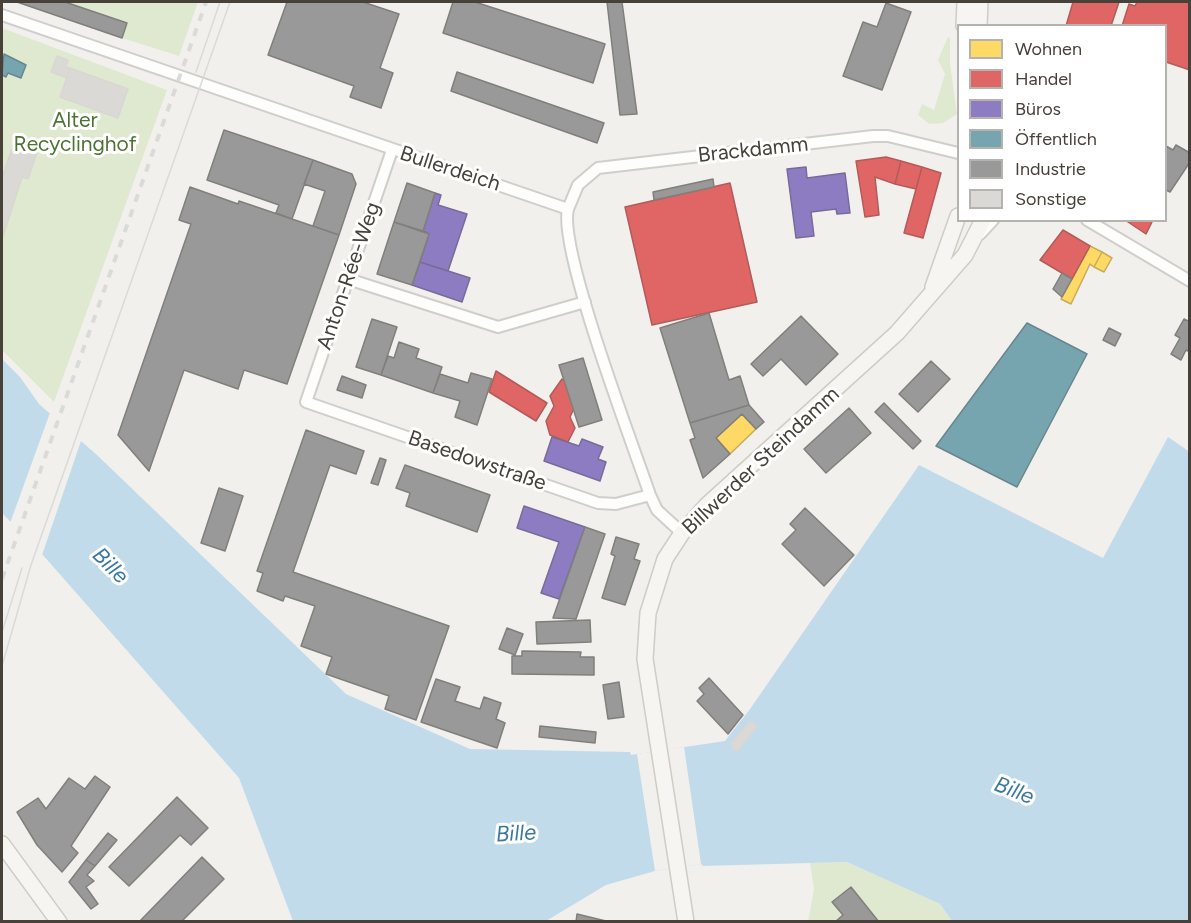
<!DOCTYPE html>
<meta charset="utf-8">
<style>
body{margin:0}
#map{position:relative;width:1191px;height:923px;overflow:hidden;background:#f2f0ed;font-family:Figtree,sans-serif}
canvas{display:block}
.frame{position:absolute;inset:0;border:3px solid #474139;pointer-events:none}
.legend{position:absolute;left:957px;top:24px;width:210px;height:198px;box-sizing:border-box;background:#fff;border:2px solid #b5b3b0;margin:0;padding:8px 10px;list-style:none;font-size:18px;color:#474139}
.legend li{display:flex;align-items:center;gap:12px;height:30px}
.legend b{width:30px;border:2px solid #b5b3b0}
</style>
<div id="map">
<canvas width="1191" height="923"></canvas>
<div class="frame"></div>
<ul class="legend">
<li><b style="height:16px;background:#ffd966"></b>Wohnen</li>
<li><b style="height:16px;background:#e06666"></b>Handel</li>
<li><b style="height:16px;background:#8e7cc3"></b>Büros</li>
<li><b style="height:16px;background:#76a5af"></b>Öffentlich</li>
<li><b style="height:16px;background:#999"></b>Industrie</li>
<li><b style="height:16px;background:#dbd9d5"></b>Sonstige</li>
</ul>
</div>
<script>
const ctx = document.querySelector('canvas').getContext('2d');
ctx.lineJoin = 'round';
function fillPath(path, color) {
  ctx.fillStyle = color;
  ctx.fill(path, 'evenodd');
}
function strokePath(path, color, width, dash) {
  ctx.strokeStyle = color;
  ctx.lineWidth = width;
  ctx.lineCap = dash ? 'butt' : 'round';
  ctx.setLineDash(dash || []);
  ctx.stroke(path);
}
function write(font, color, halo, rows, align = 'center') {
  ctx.font = font + ' Figtree,sans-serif';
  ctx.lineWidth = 6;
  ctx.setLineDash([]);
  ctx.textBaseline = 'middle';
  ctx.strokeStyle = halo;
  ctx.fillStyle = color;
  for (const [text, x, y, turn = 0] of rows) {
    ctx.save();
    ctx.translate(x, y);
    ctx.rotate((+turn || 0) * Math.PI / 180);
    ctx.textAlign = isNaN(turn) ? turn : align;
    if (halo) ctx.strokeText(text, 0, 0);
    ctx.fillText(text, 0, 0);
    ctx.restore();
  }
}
const green = new Path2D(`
 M65 2H198L179 56 122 38 127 23Z
 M2 28 167 90 54 402 2 350Z
 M948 37 950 38V64L957 114 943 123 929 124 918 115 922 104 934 110 945 74 938 60Z
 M847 862 940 904 952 921 808 922 814 889 810 863Z`);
const water = new Path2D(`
 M2 359 20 377 39 404 98 456 346 694 470 749 630 752 631 755 725 741 750 709 919 465 1103 558 1168 437 1190 452 1189 921H952L940 904 847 862 703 866 701 864 655 871 606 885 546 921H293L239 778 42 554 2 513Z`);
const pier = new Path2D(`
 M51 410 82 438 41 558 9 526Z
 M684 747 701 864 655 871 637 754Z`);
const homes = new Path2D(`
 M1090 246 1102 252 1094 267 1090 264 1071 304 1061 299Z
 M1102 252 1112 258 1104 272 1094 267Z
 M742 414 756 429 730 454 716 438Z`);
const shops = new Path2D(`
 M1073 2H1119L1111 26H1066Z
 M1137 2H1190V70L1166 62V26H1122L1129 4 1135 6Z
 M886 157 901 161 895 184 875 177 879 215 865 217 856 161Z
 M901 161 922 167 916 189 895 184Z
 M922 167 941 173 923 238 904 233Z
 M730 183 757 302 652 325 625 207Z
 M1125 220H1153L1146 234Z
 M1063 230 1090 246 1072 279 1040 260Z
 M496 371 547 403 536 421 489 392Z
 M562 379 568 383 575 406 570 417 575 428 568 442 550 435 546 421 554 406 550 396Z`);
const offices = new Path2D(`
 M806 167 807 178 845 173 850 213 837 214 836 209 811 212 814 236 796 238 787 169Z
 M435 193 441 195 438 205 467 214 448 271 420 262 429 234 423 231Z
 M420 262 470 278 462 302 412 285Z
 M552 437 579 446 582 439 603 447 598 459 606 462 600 481 544 461Z
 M524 506 585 527 559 599 541 593 559 542 517 528Z`);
const public = new Path2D(`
 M4 54 26 65 21 78 8 73 6 77 2 75Z
 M1027 323 1087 354 1017 487 936 446Z`);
const industry = new Path2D(`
 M17 2H65L127 23 122 38Z
 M287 2H363L399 14 380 68 393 73 381 108 350 97 354 86 268 55Z
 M453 2H475L605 44 593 83 443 33Z
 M607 2H622L637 114 620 115Z
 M886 3 911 12 882 90 843 76 863 22 877 27Z
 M457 72 604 123 597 143 451 91Z
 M224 130 313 160 292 219 276 213 279 205 207 180Z
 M1176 145 1190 153V162L1170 192 1166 190V146L1173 150Z
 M313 160 352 174 356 184 339 235 313 226 325 191 304 184Z
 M713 179 714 187 654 200 653 192Z
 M407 183 435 193 423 231 394 222Z
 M190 187 238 204 239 201 339 235 287 384 244 370 238 389 184 370 149 471 118 435 191 224 179 220Z
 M394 222 429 234 412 285 377 274Z
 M1062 273 1072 279 1062 297 1053 289Z
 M709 313 729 380 740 376 749 405 690 423 660 328Z
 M801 316 838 354 806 385 781 359 763 376 751 364Z
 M372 319 397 327 381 375 356 367Z
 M1184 319 1190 322V352L1186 350 1181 360 1171 354 1180 338 1175 335Z
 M1109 328 1121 334 1115 346 1103 340Z
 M399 342 419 349 416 358 442 367 433 393 381 375 388 356 394 358Z
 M583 358 602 420 579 427 559 365Z
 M931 361 950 379 918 412 899 394Z
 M471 373 492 379 477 425 455 417 460 401 433 393 440 374 468 383Z
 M342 376 366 385 362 398 337 390Z
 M884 403 921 441 913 449 875 412Z
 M749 405 764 422 756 429 742 414 716 438 730 454 703 478 690 440 695 438 690 423Z
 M849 408 871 433 826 473 804 449Z
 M306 430 364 451 356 474 330 465 293 572 449 626 416 720 385 709 389 696 326 674 332 657 301 646 315 606 285 596 283 601 257 591 263 573 257 571Z
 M380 458 386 460 378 485 371 483Z
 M405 465 490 495 477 532 406 506 410 493 396 488Z
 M219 488 243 496 225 551 201 543Z
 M805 508 854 555 824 586 782 544 796 530 790 524Z
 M585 527 605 534 576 619 553 618Z
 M616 537 639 544 634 559 640 561 625 605 602 598 615 556 611 554Z
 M590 620 591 642 537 644 536 622Z
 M507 628 523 634 515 655 499 649Z
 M522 651 581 652 580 657H594V675L512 674V656H522Z
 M709 678 743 715 728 734 697 701 704 694 699 688Z
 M436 679 460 687 455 701 480 709 484 697 501 703 496 719 505 723 497 748 421 722Z
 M619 682 624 717 608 719 603 685Z
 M540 726 596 732 595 743 539 737Z
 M95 776 110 787 71 846 78 853 62 872 37 845 17 812 38 798 46 809 69 778 85 789Z
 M177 797 208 828 191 845 180 835 129 886 109 867Z
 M108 833 117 840 95 866 86 860Z
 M202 857 224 879 181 922H139Z
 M86 860 95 866 87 875 94 881 86 887 98 904 91 909 69 882Z
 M851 887 879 922H835L843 915 832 902Z
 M577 914 610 922H576Z`);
const building = new Path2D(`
 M57 56 68 60 66 67 70 68 67 78 51 72Z
 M70 68 128 89 118 118 60 97Z
 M14 142 38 150 28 179 22 177 2 240V178Z
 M750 721 757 726 738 750H734L731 744Z`);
const street = new Path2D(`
 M2 15 568 209C558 249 633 445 650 495L657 510 682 533
 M392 150 306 402 598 503 616 504 650 495
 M568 209 578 185 598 168 873 136H888L958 153
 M1087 220 1190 281
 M980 234 993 220
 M348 279 498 327 585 302`);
const secondary = new Path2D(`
 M964 26 965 2
 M979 26 980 2
 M933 287 958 216
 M2 844 59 922
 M686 922 645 659 648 613 665 559 682 533 707 505 897 333 965 255 983 220`);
const tram = new Path2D(`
 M196 72 220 2
 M2 632 22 568
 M2 666 31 565 230 2`);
const rail = new Path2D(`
 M2 579 206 2`);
const parkNames = [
 ["Alter",75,121],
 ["Recyclinghof",75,145]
];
const streetNames = [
 ["Brackdamm",753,150,-6],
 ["Bullerdeich",450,169,18],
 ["Anton-Rée-Weg",349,276,-71],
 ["Basedowstraße",477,461,19],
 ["Billwerder Steindamm",761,461,-43]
];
const waterNames = [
 ["Bille",110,566,45],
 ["Bille",1014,791,21],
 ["Bille",516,834,-3]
];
fillPath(green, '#dfe9d0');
fillPath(water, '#c2dbea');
fillPath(pier, '#f2f0ed');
fillPath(homes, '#ffd966');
strokePath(homes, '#c8ab58', 1.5);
fillPath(shops, '#e06666');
strokePath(shops, '#b25b58', 1.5);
fillPath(offices, '#8e7cc3');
strokePath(offices, '#796a9a', 1.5);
fillPath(public, '#76a5af');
strokePath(public, '#68878c', 1.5);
fillPath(industry, '#999');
strokePath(industry, '#807f7c', 1.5);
fillPath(building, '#dbd9d5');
strokePath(building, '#dad7d3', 1.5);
strokePath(street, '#d0ceca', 14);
strokePath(secondary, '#d0ccc4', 18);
strokePath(street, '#fdfdfc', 10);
strokePath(secondary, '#f6f5f1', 15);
strokePath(tram, '#dadad9', 1.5);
strokePath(rail, '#dadad9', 4, [8, 8]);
write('21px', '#4c7332', '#fff', parkNames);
write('21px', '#474139', '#fff', streetNames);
write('italic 22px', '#3b78a0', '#fff', waterNames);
</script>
